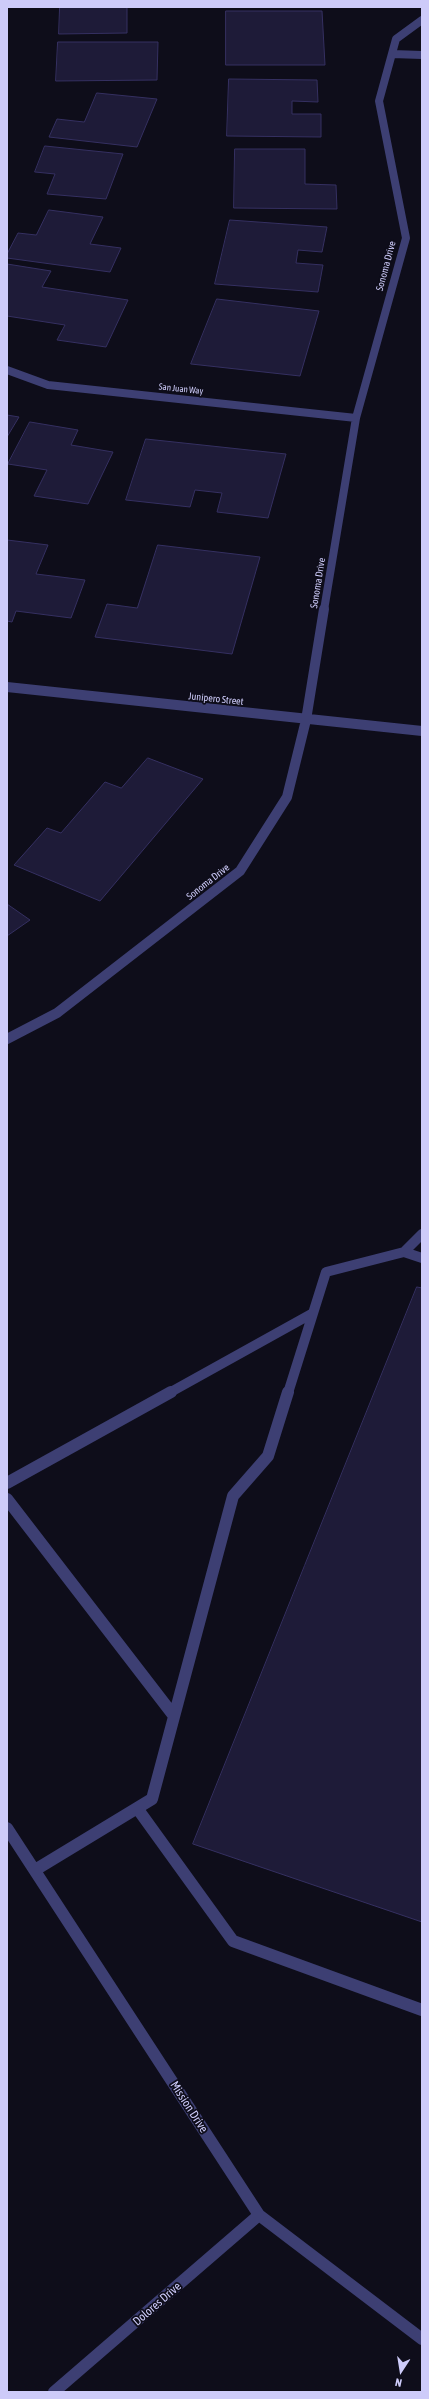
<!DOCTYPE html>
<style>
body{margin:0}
#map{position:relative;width:429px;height:2399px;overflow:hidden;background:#0e0d1a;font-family:"Asap Condensed",sans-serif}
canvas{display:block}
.frame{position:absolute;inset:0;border:8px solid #cdcbf9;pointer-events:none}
.north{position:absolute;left:381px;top:2351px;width:40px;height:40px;-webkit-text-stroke:3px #0e0d1a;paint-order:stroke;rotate:192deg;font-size:11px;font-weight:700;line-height:16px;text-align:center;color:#cdcbf9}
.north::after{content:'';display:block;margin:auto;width:14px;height:18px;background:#cdcbf9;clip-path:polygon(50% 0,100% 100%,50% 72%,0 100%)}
</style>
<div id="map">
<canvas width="429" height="2399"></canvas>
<div class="frame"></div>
<div class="north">N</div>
</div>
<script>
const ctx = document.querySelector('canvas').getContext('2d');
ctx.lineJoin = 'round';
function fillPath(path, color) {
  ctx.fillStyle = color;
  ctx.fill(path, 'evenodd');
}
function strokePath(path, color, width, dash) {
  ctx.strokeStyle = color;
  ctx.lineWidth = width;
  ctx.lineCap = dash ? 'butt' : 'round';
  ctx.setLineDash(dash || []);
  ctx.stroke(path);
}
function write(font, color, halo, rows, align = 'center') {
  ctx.font = font + ' "Asap Condensed",sans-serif';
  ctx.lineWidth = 3.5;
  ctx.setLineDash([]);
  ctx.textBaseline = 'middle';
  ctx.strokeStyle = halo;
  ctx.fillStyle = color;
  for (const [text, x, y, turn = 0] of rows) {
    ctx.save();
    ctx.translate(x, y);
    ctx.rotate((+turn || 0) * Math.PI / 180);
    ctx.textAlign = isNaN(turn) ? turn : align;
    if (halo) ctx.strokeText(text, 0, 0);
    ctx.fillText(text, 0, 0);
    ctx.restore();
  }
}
const building = new Path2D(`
 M60 7H127V33L59 34Z
 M226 11H322L325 65H226Z
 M58 42H158L157 80 56 81Z
 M229 79 317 80 318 102 292 101V114H321V137L227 136Z
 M97 93 157 99 137 147 49 137 57 119 84 122Z
 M45 146 123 154 106 199 47 194 55 174 35 172Z
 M235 149H305V184L336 185 337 209 234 208Z
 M49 210 103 217 90 244 121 248 110 272 7 258V254L18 233 36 235Z
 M230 220 327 227 322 252 298 250 296 263 323 265 318 292 215 284Z
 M7 264 51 271 42 287 128 300 106 347 57 340 65 325 7 316Z
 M217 299 319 311 300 376 191 364Z
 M7 415 19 417 7 437Z
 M30 422 78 430 71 445 113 452 88 504 34 496 47 470 8 464Z
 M146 439 286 454 268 518 217 512 222 493 195 490 190 507 126 500Z
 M7 540 48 545 36 574 85 580 71 618 16 611 12 622 7 621Z
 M158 545 260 557 232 654 95 637 107 604 137 608Z
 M148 758 203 779 100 901 14 865 47 828 61 833 105 782 121 788Z
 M7 904 30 920 7 936Z
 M417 1287 422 1288V1922L193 1844Z`);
const minorFar2 = new Path2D(`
 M392 54 422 55
 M7 370 48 385 356 418
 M324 610 356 418 406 238 379 101 396 39 422 20`);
const minorFar1 = new Path2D(`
 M7 687 422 731
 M7 1039 57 1013 240 871 287 797 306 720 324 609
 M404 1252 422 1258
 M169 1393 313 1313
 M288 1393 326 1272 404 1252 422 1234`);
const minor = new Path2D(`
 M7 1483 171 1392
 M7 1499 174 1716
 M137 1808 233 1941 422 2010
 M7 1828 259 2215 422 2339
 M35 1870 152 1799 233 1496 268 1456 288 1392
 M54 2392 259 2215`);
const farStreetnames = [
 ["San Juan Way",181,389,6]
];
const streetNames = [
 ["Sonoma Drive",386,266,-75],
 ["Sonoma Drive",318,583,-81],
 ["Junipero Street",216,699,6],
 ["Sonoma Drive",208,882,-38]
];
const nearStreetnames = [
 ["Mission Drive",189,2107,57],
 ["Dolores Drive",157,2304,-41]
];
fillPath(building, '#1e1b38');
strokePath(building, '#353061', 1);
strokePath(minorFar2, '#3d3f73', 8);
strokePath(minorFar1, '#3d3f73', 10);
strokePath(minor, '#3d3f73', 12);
write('9px', '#cdcbf9', '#0e0d1a', farStreetnames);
write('10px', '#cdcbf9', '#0e0d1a', streetNames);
write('12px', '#cdcbf9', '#0e0d1a', nearStreetnames);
</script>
